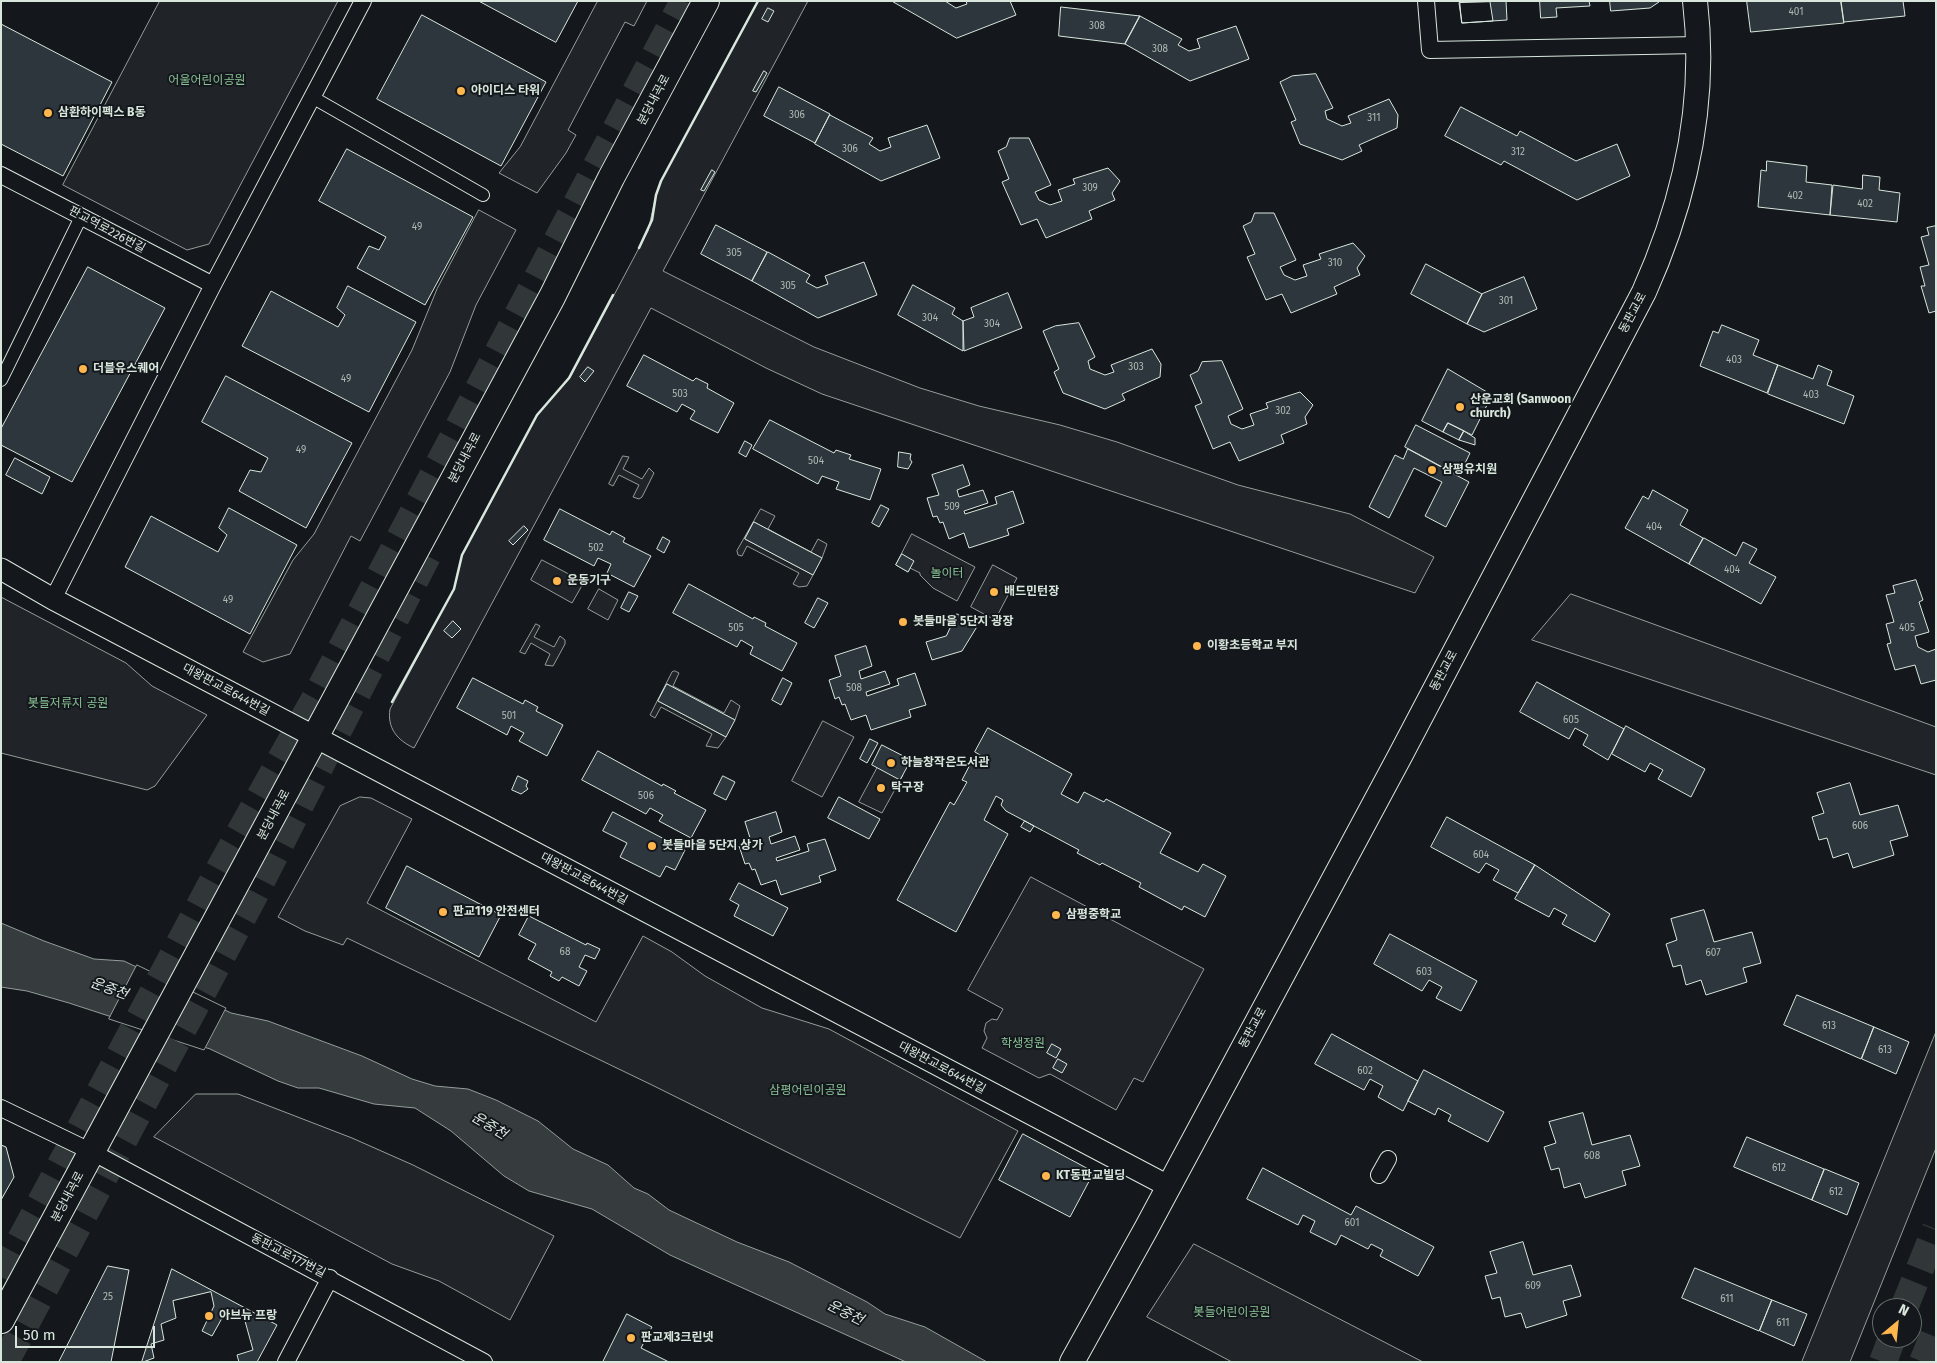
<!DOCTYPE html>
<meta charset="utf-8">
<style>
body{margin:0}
#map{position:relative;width:1937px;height:1363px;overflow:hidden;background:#14181c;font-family:"Fira Sans",sans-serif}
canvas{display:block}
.frame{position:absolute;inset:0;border:2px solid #d8e6dc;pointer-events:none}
.north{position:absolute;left:1872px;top:1298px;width:50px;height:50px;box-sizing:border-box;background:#14181c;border:1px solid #626a69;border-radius:50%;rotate:28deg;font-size:14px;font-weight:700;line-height:20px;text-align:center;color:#d8e6dc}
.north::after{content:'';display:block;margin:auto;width:18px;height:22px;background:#ffb74d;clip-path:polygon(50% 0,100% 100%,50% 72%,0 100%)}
.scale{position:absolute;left:15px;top:1326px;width:140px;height:22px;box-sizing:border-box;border:2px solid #d8e6dc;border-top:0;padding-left:6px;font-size:15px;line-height:18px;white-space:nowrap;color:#d8e6dc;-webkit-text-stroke:4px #14181c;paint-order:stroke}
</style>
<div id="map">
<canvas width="1937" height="1363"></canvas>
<div class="frame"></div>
<div class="north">N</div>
<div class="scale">50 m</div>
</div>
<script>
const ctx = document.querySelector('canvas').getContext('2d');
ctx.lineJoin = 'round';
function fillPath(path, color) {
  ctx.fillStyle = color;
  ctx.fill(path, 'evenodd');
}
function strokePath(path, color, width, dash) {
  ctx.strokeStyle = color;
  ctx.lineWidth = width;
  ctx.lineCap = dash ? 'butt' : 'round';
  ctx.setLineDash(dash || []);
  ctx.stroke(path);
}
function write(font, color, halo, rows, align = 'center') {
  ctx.font = font + ' "Fira Sans","Noto Sans KR",sans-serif';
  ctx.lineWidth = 4;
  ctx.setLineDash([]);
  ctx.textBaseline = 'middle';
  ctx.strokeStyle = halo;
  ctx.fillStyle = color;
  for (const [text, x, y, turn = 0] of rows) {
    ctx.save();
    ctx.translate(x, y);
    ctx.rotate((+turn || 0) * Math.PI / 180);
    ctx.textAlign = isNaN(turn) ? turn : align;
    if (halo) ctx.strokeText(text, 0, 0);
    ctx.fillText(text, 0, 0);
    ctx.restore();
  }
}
const green = new Path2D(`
 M160 1H338L209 244 187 250 63 185Z
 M598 1H647L634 26 625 22 568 130 576 135 566 153 537 193 499 173 520 147Z
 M758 1H808L663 271 814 347 920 388 979 406 1060 425 1117 442 1238 485 1350 514 1434 557 1415 593 822 394 766 368 651 308 414 748C397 740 387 728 390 709L454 589 462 555 537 415 570 378 648 231 656 195 661 181Z
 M479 210 516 230 476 305 450 372 360 541 351 536 290 654 263 662 243 652 293 560 314 534 412 350 437 289Z
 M623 456 629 457 623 469 642 479 649 468 654 473 642 497 639 499 633 497 639 485 619 475 613 486 609 484Z
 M761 509 775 516 768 529 811 552 818 539 827 544 822 558 754 522 745 539 813 575 807 586 799 587 793 584 799 573 747 546 742 556 738 555 737 551Z
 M912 534 975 567 957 601 933 588 920 575V573L910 568 908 572 896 565Z
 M542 560 584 582 572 603 531 580Z
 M993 565 1017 578 995 620 971 607Z
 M599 589 618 600 608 620 588 609Z
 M1571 594 1936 727V775L1532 640Z
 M1 597 126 663 152 686 207 715 155 786 147 790 1 753Z
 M536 624 540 626 534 637 554 647 560 636 565 640V644L553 666 545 665 550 654 531 643 525 654 520 652Z
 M675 671 679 673 673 686 724 713 731 700 740 706 735 720 667 684 658 701 726 737 718 748 706 746 712 734 661 707 655 718 650 715 672 672Z
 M823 721 854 737 822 797 792 781Z
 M880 763 903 775 882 813 859 802Z
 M360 797 371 798 412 819 367 903 596 1022 643 936 672 952 705 976 762 1008 829 1029 1018 1131 960 1238 652 1085 347 938 343 945 305 931 278 917 340 806Z
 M1031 877 1204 969 1143 1082 1134 1078 1116 1110 1050 1074 1039 1078 982 1048 987 1038 984 1031 986 1023 992 1019 997 1020 1003 1009 968 990Z
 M1936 1032V1148L1850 1362H1802Z
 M196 1094H238L352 1138 413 1165 554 1236 510 1320 439 1281 392 1264 154 1137Z
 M1194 1244 1423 1362H1232L1147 1317Z`);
const water = new Path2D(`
 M1 923 44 941 94 959 124 961 231 1013 268 1021 362 1056 412 1079 435 1086 468 1089 496 1100 538 1121 573 1149 608 1165 634 1188 648 1194 669 1210 737 1242 789 1262 867 1302 885 1314 925 1327 987 1362H906L670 1255 592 1209 529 1191 504 1176 451 1131 415 1108 374 1104 319 1088H298L278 1081 210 1049 69 1003 27 991 1 987Z`);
const pier = new Path2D(`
 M137 965 226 1008 204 1050 109 1019Z`);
const building = new Path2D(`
 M479 1H578L556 42Z
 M892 1H945L956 8 967 4 966 1H1010L1016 15 957 38Z
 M1460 1H1506L1507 20 1462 23Z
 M1540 1H1589L1590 6 1556 8 1557 17 1541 18Z
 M1610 1H1659V2L1650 8 1611 11Z
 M1747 1H1841L1844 23 1751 32Z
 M1841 1H1903L1905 16 1844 22Z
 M1490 2 1493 21 1462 23 1459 3Z
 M1061 7 1140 16 1125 44 1059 36Z
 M768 8 774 11 768 22 762 19Z
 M422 15 546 82 501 166 377 99Z
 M1140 16 1182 39 1178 45 1189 51 1200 48 1197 39 1236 26 1249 59 1190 81 1125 44Z
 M1 24 112 82 63 176 1 144Z
 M764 71 767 73 756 92 753 91Z
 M1316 74 1333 108 1325 111 1327 119 1342 126 1351 123 1348 116 1389 99 1398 115 1397 128 1359 145 1362 151 1342 160 1300 144 1291 122 1296 120 1280 82 1292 76Z
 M779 87 830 114 815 143 764 116Z
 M1461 107 1517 136 1520 131 1576 161 1617 144 1630 176 1577 200 1504 161 1501 165 1445 136Z
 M830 115 873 138 869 144 880 151 891 147 888 138 927 125 940 158 881 181 815 144Z
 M1010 138H1029L1051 185 1035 192 1039 200 1050 205 1062 201 1058 190 1075 184 1073 179 1108 168 1120 181 1112 193 1115 200 1089 211 1092 219 1046 238 1037 219 1021 225 1002 182 1009 179 998 151 1006 147Z
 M347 149 473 217 425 305 357 268 369 246 379 250 386 237 319 201Z
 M1767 161 1807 166 1806 182 1832 185 1830 215 1758 207 1761 170 1766 171Z
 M712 170 715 172 704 191 701 190Z
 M1863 175 1880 177 1879 190 1900 193 1897 222 1830 215 1833 185 1862 189Z
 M1255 213H1274L1296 260 1280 267 1284 275 1295 280 1307 276 1303 265 1321 259 1319 254 1353 243 1365 256 1357 268 1360 275 1334 287 1337 294 1291 313 1282 294 1266 300 1247 257 1255 254 1243 226 1251 222Z
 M716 225 767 252 752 281 701 254Z
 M1936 226V311L1929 313 1921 286H1925L1920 267 1929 265 1921 237 1929 235 1927 228Z
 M768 252 810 275 806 282 817 288 828 284 825 276 864 262 877 295 818 318 752 281Z
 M1426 264 1482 294 1467 324 1411 294Z
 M88 267 165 308 72 482 1 445V429Z
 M1524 277 1537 309 1484 332 1467 324 1482 294Z
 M913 285 955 308 952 314 963 321V351L898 315Z
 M348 286 416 322 369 412 242 346 271 291 338 327 345 315 337 308Z
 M1008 293 1022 328 964 351 963 321 974 317 971 308Z
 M1079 323 1095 357 1088 361 1090 369 1105 375 1114 372 1111 365 1152 349 1161 364 1160 377 1122 394 1125 400 1105 409 1063 393 1054 372 1059 369 1043 331 1055 326Z
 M1722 325 1759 340 1753 355 1778 365 1767 393 1700 366 1713 331 1718 333Z
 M644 355 693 381 696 378 708 384 707 388 734 403 718 433 690 419 695 411 682 404 677 412 627 386Z
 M1222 361 1243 409 1228 416 1231 424 1242 429 1254 425 1250 414 1268 408 1266 403 1300 392 1313 405 1305 417 1307 424 1281 435 1284 443 1239 461 1230 442 1213 449 1195 406 1202 403 1190 375 1198 371 1202 362Z
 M1778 365 1813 379 1818 365 1832 371 1827 385 1854 396 1844 424 1768 394Z
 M588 367 594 371 585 382 580 377Z
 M1448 369 1492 395 1472 435 1448 423 1443 432 1422 421Z
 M226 376 352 443 306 528 239 491 250 470 261 472 268 458 202 422Z
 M770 420 834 453 836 450 851 455 849 459 881 469 870 500 836 489 839 482 822 476 818 484 753 449Z
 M1448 423 1464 431 1459 440 1443 432Z
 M1416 425 1470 453 1459 476 1405 447Z
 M1464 431 1475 438V445L1459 440Z
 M745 441 752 445 746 457 739 453Z
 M1408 449 1469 482 1446 527 1425 516 1442 482 1414 468 1389 518 1369 507 1395 455 1403 459Z
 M899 452 911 454 910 459 912 462 908 469 898 467Z
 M15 458 50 477 42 494 6 475Z
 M963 465 970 485 957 490 959 497 983 490 988 503 964 511 965 514 997 504 995 497 1013 491 1024 523 1007 529 1009 535 969 548 964 533 949 539 943 522 940 523 937 516 933 517 927 498 939 495 932 475Z
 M1653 490 1688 510 1680 525 1703 538 1689 564 1625 528 1643 496 1648 499Z
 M881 505 889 509 879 527 872 523Z
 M229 508 297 545 250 634 125 567 151 516 218 552 227 535 219 528Z
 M560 509 610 535 612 531 625 538 623 542 651 556 634 587 607 573 611 564 598 558 594 566 544 540Z
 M754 522 822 558 813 575 745 539Z
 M524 526 528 530 513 545 509 541Z
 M663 537 670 541 664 553 657 549Z
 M1704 538 1736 556 1743 542 1757 549 1749 563 1776 577 1761 604 1689 564Z
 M902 554 914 561 908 572 896 565Z
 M1916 580 1923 600 1919 602 1929 632 1915 636 1918 647 1928 652 1936 649V680L1921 684 1915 665 1895 670 1887 644 1891 643 1886 624 1894 622 1886 595 1895 593 1893 586Z
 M689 584 753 619 754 617 766 623 765 626 797 643 782 671 750 654 753 647 741 640 737 647 673 613Z
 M629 592 638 596 629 612 621 608Z
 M818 598 828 603 814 628 805 623Z
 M957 614 978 625 962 651 932 660 926 642 946 636Z
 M453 621 461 629 452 638 444 631Z
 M866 646 872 666 859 671 861 679 885 671 890 684 866 692 867 696 899 685 897 679 915 673 926 705 909 710 911 717 871 730 866 715 851 720 845 704 842 705 839 697 835 699 829 680 841 676 835 656Z
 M473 678 523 704 525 700 538 707 536 711 563 725 547 756 519 741 524 733 511 726 507 735 457 708Z
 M783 678 792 683 781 705 772 700Z
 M1537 682 1624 729 1608 760 1583 745 1588 735 1575 728 1569 739 1520 712Z
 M667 684 735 720 726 737 658 701Z
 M1626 726 1705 769 1691 797 1658 779 1663 770 1650 763 1645 772 1612 754Z
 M988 728 1072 774 1061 794 1078 803 1084 792 1104 802 1106 799 1171 833 1160 853 1198 872 1203 864 1226 876 1205 917 1184 906 1182 910 1139 887 1141 883 1102 863 1100 865 1077 853 1079 850 1006 811 1001 805 1003 800 996 796 984 820 1008 834 956 932 897 900 950 802 954 805 967 782 962 780 974 757 983 762 985 758 975 752Z
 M870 739 878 743 867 763 860 759Z
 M882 745 911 760 900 780 872 765Z
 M598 751 662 786 663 784 676 791 674 793 706 810 691 838 659 821 663 815 650 808 646 814 582 780Z
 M518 776 528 781 526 786 528 789 521 794 512 790Z
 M723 776 735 782 726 800 714 794Z
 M1850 783 1860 815 1898 805 1908 836 1890 841 1894 855 1853 868 1848 853 1833 858 1827 838 1819 840 1812 817 1824 813 1817 793Z
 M839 797 880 819 869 839 828 818Z
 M613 812 685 850 675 870 666 866 660 877 620 857 627 843 603 831Z
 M776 812 782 832 769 837 771 844 795 836 800 850 776 858 777 861 809 851 807 844 825 839 836 870 819 876 821 882 781 895 776 880 761 885 755 869 752 870 749 863 745 864 739 846 751 841 745 822Z
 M1447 817 1535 865 1518 893 1493 880 1499 870 1486 863 1479 873 1431 847Z
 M1025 821 1034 826 1030 832 1021 827Z
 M1535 865 1610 914 1595 942 1562 924 1567 915 1554 908 1549 917 1515 899Z
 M407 866 501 915 479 957 386 908Z
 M739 883 788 908 773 936 734 916 739 905 730 900Z
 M1704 910 1714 942 1752 932 1761 963 1743 968 1747 982 1706 995 1701 980 1686 985 1681 965 1673 967 1666 944 1677 940 1671 919Z
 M529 916 586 945 587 943 600 949 595 959 585 955 579 967 587 971 579 986 562 977 559 981 550 976 552 972 528 959 536 944 519 935Z
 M1390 934 1477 981 1461 1011 1436 998 1442 987 1429 980 1422 991 1374 964Z
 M1797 995 1874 1027 1861 1059 1784 1025Z
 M1874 1027 1909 1042 1896 1074 1862 1059Z
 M1332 1034 1418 1081 1403 1111 1378 1097 1383 1086 1370 1079 1364 1090 1315 1064Z
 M1052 1044 1061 1049 1056 1058 1047 1053Z
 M1058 1059 1067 1064 1062 1073 1053 1068Z
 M1424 1070 1504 1112 1488 1142 1448 1121 1451 1115 1438 1108 1435 1115 1408 1101Z
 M1583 1113 1592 1145 1630 1135 1640 1166 1622 1171 1626 1185 1585 1198 1580 1183 1564 1188 1559 1168 1551 1170 1544 1147 1556 1143 1549 1122Z
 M1023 1134 1094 1172 1070 1217 999 1180Z
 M1747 1137 1824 1169 1812 1200 1734 1167Z
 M1 1145 6 1147 14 1177 1 1200Z
 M1263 1168 1351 1215 1356 1206 1434 1247 1418 1276 1380 1256 1383 1250 1371 1244 1368 1249 1341 1235 1336 1245 1310 1232 1315 1221 1303 1215 1298 1225 1247 1199Z
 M1825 1169 1859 1183 1847 1215 1812 1200Z
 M1523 1242 1533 1275 1571 1265 1581 1296 1563 1301 1567 1315 1526 1328 1521 1313 1505 1317 1500 1297 1492 1299 1485 1276 1497 1273 1490 1252Z
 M108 1266 129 1270 111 1362H59Z
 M1695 1268 1772 1300 1759 1331 1682 1298Z
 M172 1269 277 1325 257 1362H142Z
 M211 1292 214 1306 202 1331 212 1336 226 1311 242 1310 253 1350 237 1355 239 1362H143L154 1358 151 1344 164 1340 161 1324 176 1318 173 1301Z
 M1772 1300 1807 1314 1794 1346 1760 1331Z
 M627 1314 652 1327 641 1348 669 1362H603Z`);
const trunkTunnel = new Path2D(`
 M1 1277 219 870 316 697 684 1
 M1904 1308 1936 1229
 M5 1362 251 901 432 546
 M1883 1362 1892 1338
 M1923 1362 1936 1330`);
const pedestrian = new Path2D(`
 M312 97 483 195
 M1 380 81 217`);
const minor = new Path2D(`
 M1426 1 1430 50 1698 45
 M1 175 213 285
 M53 599 213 285 363 1
 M1 1108 92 1152 484 1362
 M1379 1175 1388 1159
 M286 1362 330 1278`);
const tertiary = new Path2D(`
 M1 569 53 599 1168 1186`);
const secondary = new Path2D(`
 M1072 1362 1146 1229 1400 756 1644 292C1685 201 1707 102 1695 1`);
const primary = new Path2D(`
 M1 1320 552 297 611 178 706 1`);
const wall = new Path2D(`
 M639 248 652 220 656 195 661 181 758 1
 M392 702 454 589 462 555 537 415 569 378 613 295`);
const markers = [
 [461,91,5,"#ffb74d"],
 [48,113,5,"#ffb74d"],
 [83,369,5,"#ffb74d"],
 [1460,407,5,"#ffb74d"],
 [1432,470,5,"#ffb74d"],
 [557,581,5,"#ffb74d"],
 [994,592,5,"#ffb74d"],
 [903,622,5,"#ffb74d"],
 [1197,646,5,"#ffb74d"],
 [891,763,5,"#ffb74d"],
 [881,788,5,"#ffb74d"],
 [652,846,5,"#ffb74d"],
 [443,912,5,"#ffb74d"],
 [1056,915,5,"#ffb74d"],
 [1046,1176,5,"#ffb74d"],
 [209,1316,5,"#ffb74d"],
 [631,1338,5,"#ffb74d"]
];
const numberNames = [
 ["401",1796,12],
 ["308",1097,26],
 ["308",1160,49],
 ["306",797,115],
 ["311",1374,118],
 ["306",850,149],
 ["312",1518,152],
 ["309",1090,188],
 ["402",1795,196],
 ["402",1865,204],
 ["49",417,227],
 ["305",734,253],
 ["310",1335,263],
 ["305",788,286],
 ["301",1506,301],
 ["304",930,318],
 ["304",992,324],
 ["403",1734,360],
 ["303",1136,367],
 ["49",346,379],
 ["503",680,394],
 ["403",1811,395],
 ["302",1283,411],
 ["49",301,450],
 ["504",816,461],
 ["509",952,507],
 ["404",1654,527],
 ["502",596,548],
 ["404",1732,570],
 ["49",228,600],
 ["505",736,628],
 ["405",1907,628],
 ["508",854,688],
 ["501",509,716],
 ["605",1571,720],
 ["506",646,796],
 ["606",1860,826],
 ["604",1481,855],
 ["68",565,952],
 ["607",1713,953],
 ["603",1424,972],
 ["613",1829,1026],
 ["613",1885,1050],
 ["602",1365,1071],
 ["608",1592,1156],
 ["612",1779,1168],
 ["612",1836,1192],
 ["601",1352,1223],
 ["609",1533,1286],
 ["25",108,1297],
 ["611",1727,1299],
 ["611",1783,1323]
];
const parkNames = [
 ["어울어린이공원",207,81],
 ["놀이터",947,574],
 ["봇들저류지 공원",68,704],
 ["학생정원",1023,1044],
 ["삼평어린이공원",808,1091],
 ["봇들어린이공원",1232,1313]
];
const poiNames = [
 ["아이디스 타워",471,91],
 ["삼환하이펙스 B동",58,113],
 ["더블유스퀘어",93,369],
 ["산운교회 (Sanwoon",1470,400],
 ["church)",1470,414],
 ["삼평유치원",1442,470],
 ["운동기구",567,581],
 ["배드민턴장",1004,592],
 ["봇들마을 5단지 광장",913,622],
 ["이황초등학교 부지",1207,646],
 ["하늘창작은도서관",901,763],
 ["탁구장",891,788],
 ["봇들마을 5단지 상가",662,846],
 ["판교119 안전센터",453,912],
 ["삼평중학교",1066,915],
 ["KT동판교빌딩",1056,1176],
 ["아브뉴 프랑",219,1316],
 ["판교제3크린넷",641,1338]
];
const streetNames = [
 ["분당내곡로",654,100,-62],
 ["판교역로226번길",107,230,28],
 ["동판교로",1633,313,-62],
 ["분당내곡로",465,458,-62],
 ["동판교로",1444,671,-62],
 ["대왕판교로644번길",226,690,28],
 ["분당내곡로",274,815,-62],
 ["대왕판교로644번길",584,879,28],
 ["동판교로",1253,1028,-62],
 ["대왕판교로644번길",942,1068,28],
 ["분당내곡로",68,1197,-62],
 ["동판교로177번길",288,1256,27]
];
const waterNames = [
 ["운중천",109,989,20],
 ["운중천",489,1126,31],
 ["운중천",845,1313,26]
];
fillPath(green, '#202428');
strokePath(green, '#939e99', 1);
fillPath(water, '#363b3e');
strokePath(water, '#939e99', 1);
fillPath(pier, '#14181c');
strokePath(pier, '#939e99', 1);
fillPath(building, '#2c363c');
strokePath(building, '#d8e6dc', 1);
strokePath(trunkTunnel, '#313739', 28, [28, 14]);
strokePath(pedestrian, '#d8e6dc', 14);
strokePath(minor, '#d8e6dc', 18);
strokePath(tertiary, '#d8e6dc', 23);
strokePath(secondary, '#d8e6dc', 26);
strokePath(primary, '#d8e6dc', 28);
strokePath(pedestrian, '#14181c', 12);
strokePath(minor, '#14181c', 16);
strokePath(tertiary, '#14181c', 21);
strokePath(secondary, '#14181c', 24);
strokePath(primary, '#14181c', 26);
strokePath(wall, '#d8e6dc', 2.5);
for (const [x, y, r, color] of markers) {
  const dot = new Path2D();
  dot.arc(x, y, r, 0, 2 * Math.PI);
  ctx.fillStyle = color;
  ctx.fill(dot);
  strokePath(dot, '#14181c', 2);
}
write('10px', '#adbab4', null, numberNames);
write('12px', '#8ac095', '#14181c', parkNames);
write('bold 12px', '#d8e6dc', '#14181c', poiNames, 'left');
write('12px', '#d8e6dc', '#14181c', streetNames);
write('italic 14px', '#d8e6dc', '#14181c', waterNames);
</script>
